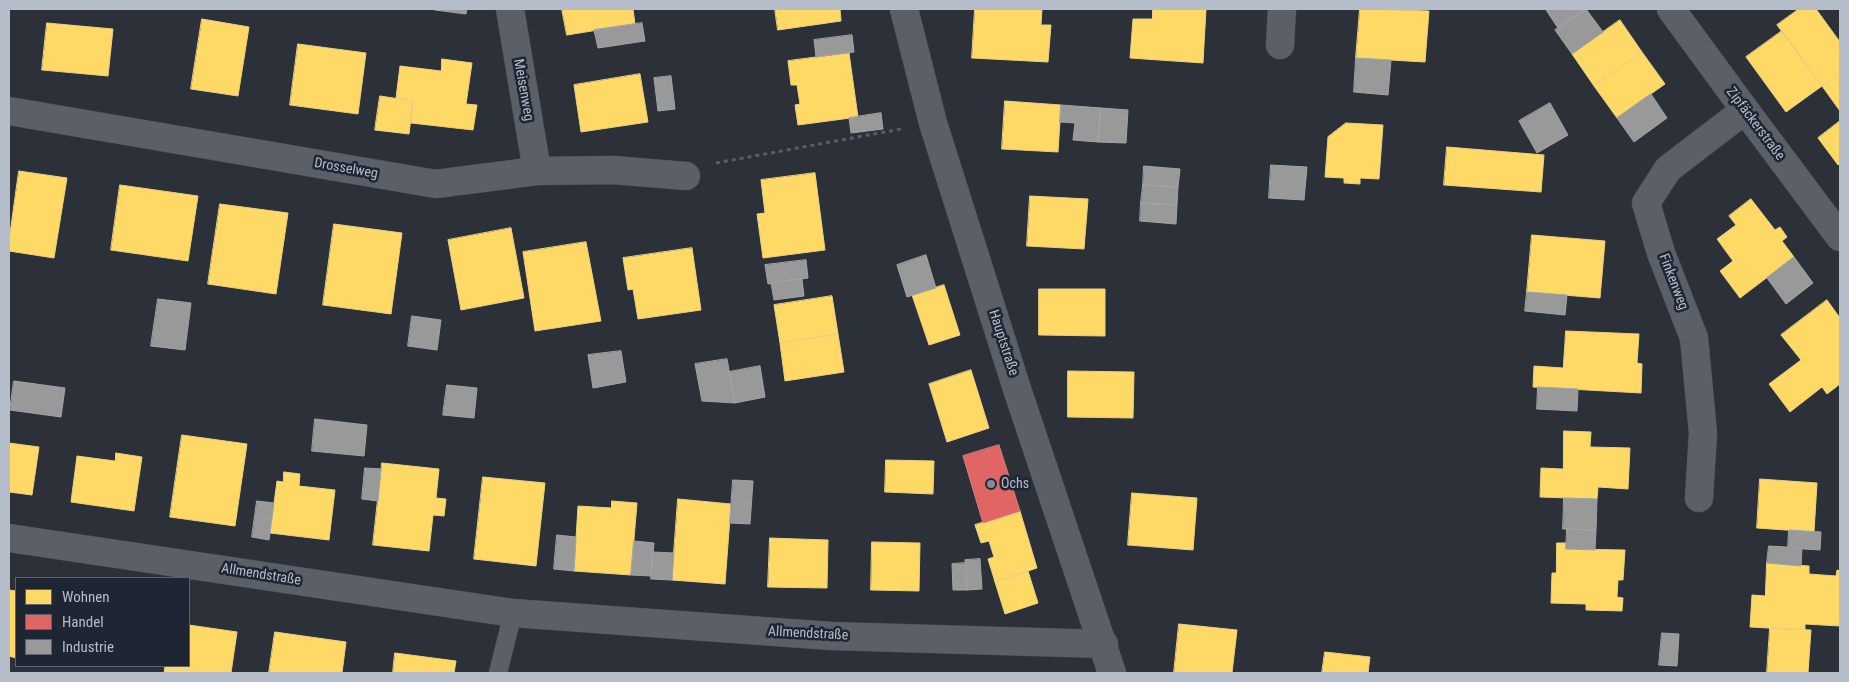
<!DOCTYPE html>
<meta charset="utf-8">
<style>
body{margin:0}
#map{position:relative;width:1849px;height:682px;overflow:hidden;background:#2b3039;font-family:"Roboto Condensed",sans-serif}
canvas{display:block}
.frame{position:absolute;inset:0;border:10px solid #b5bdca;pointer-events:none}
.legend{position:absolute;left:15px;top:577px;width:175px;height:90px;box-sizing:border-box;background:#1e2634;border:1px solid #5a6270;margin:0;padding:6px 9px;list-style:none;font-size:15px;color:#b5bdca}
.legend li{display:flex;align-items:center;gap:10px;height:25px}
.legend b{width:25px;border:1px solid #5a6270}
</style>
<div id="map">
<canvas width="1849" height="682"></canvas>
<div class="frame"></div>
<ul class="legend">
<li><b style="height:14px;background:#ffd966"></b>Wohnen</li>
<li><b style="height:14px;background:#e06666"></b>Handel</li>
<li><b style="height:14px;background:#999"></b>Industrie</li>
</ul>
</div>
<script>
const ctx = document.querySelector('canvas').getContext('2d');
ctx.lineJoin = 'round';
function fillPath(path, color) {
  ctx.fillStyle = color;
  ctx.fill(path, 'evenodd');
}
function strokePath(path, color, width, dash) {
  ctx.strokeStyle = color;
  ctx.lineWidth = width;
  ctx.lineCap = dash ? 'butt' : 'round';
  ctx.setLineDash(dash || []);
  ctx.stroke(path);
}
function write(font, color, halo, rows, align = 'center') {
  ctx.font = font + ' "Roboto Condensed",sans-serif';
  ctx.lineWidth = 5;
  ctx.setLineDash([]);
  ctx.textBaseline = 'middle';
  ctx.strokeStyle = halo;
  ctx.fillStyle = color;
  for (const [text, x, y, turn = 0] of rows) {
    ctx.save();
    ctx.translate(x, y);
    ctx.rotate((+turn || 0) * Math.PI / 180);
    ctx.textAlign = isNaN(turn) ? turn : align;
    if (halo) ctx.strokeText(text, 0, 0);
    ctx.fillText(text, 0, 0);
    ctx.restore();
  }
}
const homes = new Path2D(`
 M562 9H633L635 24 567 35Z
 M775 9H840L841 21 778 30Z
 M975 9H1042L1041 25H1051L1048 62 972 58Z
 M1153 9H1206L1203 63 1130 58 1133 19H1152Z
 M1360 9 1429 11 1425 62 1356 58Z
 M1799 9H1816L1840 42V73L1822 86 1777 25Z
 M202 19 249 27 238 96 191 89Z
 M1620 20 1642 52 1594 86 1572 54Z
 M47 23 113 29 108 76 42 70Z
 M1782 31 1822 86 1786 112 1746 57Z
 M298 44 366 53 358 114 290 105Z
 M1642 52 1665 84 1617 118 1594 86Z
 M849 53 858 117 798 125 795 105 800 104 797 85H791L788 61Z
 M442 59 472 63 466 104 477 105 473 130 411 123 413 101 396 98 400 66 441 71Z
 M1840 73V111L1822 86Z
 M640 74 648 122 581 132 574 85Z
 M380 96 413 101 409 134 375 130Z
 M1005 101 1061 105 1058 152 1002 149Z
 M1840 121V163L1838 165 1818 138Z
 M1346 123 1383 125 1379 179 1360 178V184L1344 183V178L1325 177 1328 137Z
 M1447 147 1544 155 1541 192 1444 185Z
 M19 171 67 178 54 258 9 251V241Z
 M815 173 825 250 763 258 757 214 765 213 761 180Z
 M120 185 198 196 188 261 111 250Z
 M1030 196 1088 199 1084 249 1027 246Z
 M1751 199 1775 230 1780 227 1787 237 1782 241 1794 257 1740 298 1720 271 1733 261 1717 239 1736 225 1729 216Z
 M220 204 288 213 276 294 208 284Z
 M334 224 402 233 391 314 323 305Z
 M511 228 524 298 461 310 448 240Z
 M1532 235 1605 241 1600 298 1527 292Z
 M586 242 601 321 535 331 523 252Z
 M692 248 701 310 638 319 633 289 628 290 623 258Z
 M944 285 960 335 929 345 912 295Z
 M1039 289H1105V336L1039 335Z
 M832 296 838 334 780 343 774 305Z
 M1827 300 1840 318V384L1827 394 1822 387 1790 412 1769 384 1801 360 1781 335Z
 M1566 331 1639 334 1637 363 1642 364 1641 393 1533 387 1534 366 1563 368Z
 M838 334 844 372 785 381 780 343Z
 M971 370 989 428 947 442 929 384Z
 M1068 371 1134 372 1133 418 1068 417Z
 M1564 431 1591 432 1590 447 1630 448 1628 489 1598 487 1597 499 1540 497 1541 468 1563 469Z
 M182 435 247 444 235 526 170 517Z
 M9 443 39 447 32 495 9 492Z
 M116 453 142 457 134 511 71 502 77 456 115 461Z
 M886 460 934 461 933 494 885 492Z
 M382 463 439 469 436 498 446 499 444 516 433 515 429 551 373 545Z
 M284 472 300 474 299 486 335 490 329 540 270 533 277 481 283 482Z
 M483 477 545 483 536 566 474 559Z
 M1760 479 1817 483 1814 532 1757 528Z
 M1132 493 1197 498 1193 550 1128 545Z
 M678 499 731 504 725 584 672 580Z
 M612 501 637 503 631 575 574 571 578 506 611 508Z
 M1020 511 1037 568 995 582 988 559 994 557 989 541 981 543 975 525Z
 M770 538 828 540 827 588 768 587Z
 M872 542 920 543 919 591 871 590Z
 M1557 543H1566V549L1625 550 1623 580H1618L1617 597 1623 598 1622 611 1586 610V604L1551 603 1552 573H1556Z
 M1767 563 1809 566V574L1836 576 1837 570 1840 571V626L1805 624V630L1750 627 1752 595 1765 596Z
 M1028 571 1038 603 1005 614 995 582Z
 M9 590 16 591V658L9 656Z
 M1179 624 1237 630 1232 673H1174Z
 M189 625 237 632 231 673H164L165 666H189Z
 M1770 628 1811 630 1808 673H1767Z
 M275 632 346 642 342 673H269Z
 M1325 652 1370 657 1368 673H1322Z
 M395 653 456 661 454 673H393Z`);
const shops = new Path2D(`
 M999 445 1020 511 983 523 963 456Z`);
const industry = new Path2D(`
 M436 9H467L466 14 435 10Z
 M1548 9H1586L1558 28 1546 10Z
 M1586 9 1603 32 1572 54 1555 30Z
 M642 23 645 41 598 48 594 30Z
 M852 35 854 52 816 57 814 40Z
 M1356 58 1391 60 1388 95 1354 92Z
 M671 76 675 109 658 111 654 78Z
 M1651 94 1667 118 1634 142 1617 118Z
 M1550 103 1568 135 1537 153 1519 121Z
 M1061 105 1101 108 1098 142 1073 140 1075 123 1060 122Z
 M1101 108 1128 110 1126 143 1098 142Z
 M881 113 883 129 851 133 849 118Z
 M1271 165 1307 167 1304 200 1269 198Z
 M1144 166 1180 169 1178 187 1143 185Z
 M1143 185 1178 187 1177 205 1141 203Z
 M1141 203 1177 205 1176 224 1140 221Z
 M926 255 936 288 907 297 897 265Z
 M1794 257 1813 283 1786 304 1767 278Z
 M806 260 808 278 768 284 765 265Z
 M802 279 804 296 774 300 771 283Z
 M1527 292 1567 295 1565 315 1525 311Z
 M158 299 191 303 185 350 151 346Z
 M412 316 441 320 437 350 408 346Z
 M621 351 626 382 593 388 588 355Z
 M727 359 735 403 702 401 695 364Z
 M760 366 765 397 735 403 729 372Z
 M14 381 65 388 61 417 10 410Z
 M447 385 477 388 474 418 443 415Z
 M1538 387 1578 389 1577 411 1537 409Z
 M315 419 367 425 364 456 312 451Z
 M365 468 381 469 378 501 362 499Z
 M733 480 753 481 750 524 730 523Z
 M1564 498 1597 499 1596 530 1563 529Z
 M257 501 274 503 269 540 252 537Z
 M1567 529 1596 530 1595 550 1566 549Z
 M1789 530 1821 532 1820 550 1788 548Z
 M557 535 576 537 574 571 554 569Z
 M634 541 654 543 651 576 631 575Z
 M1769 546 1802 548 1801 566 1767 563Z
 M653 552 674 553 672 580 651 579Z
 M980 559 982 589 967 590 965 560Z
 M966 563 967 590H953L952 564Z
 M1662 633 1679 634 1677 666 1659 665Z`);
const path = new Path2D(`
 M716 163 901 129`);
const service = new Path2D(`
 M498 673 513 613`);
const minor = new Path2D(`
 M510 9 537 171
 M1671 9 1745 110 1840 237
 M1280 45 1282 9
 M9 111 436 184 537 171 613 170 686 176
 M1699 498 1703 433 1694 338 1661 253 1646 203 1668 169 1745 110
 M9 538 513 613 831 636 1104 644`);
const tertiary = new Path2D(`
 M904 9 933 123 1017 389 1112 673`);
const markers = [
 [991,484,5,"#858c97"]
];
const streetNames = [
 ["Meisenweg",523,90,80],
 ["Zipfäckerstraße",1755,124,53],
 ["Drosselweg",346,169,10],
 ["Finkenweg",1673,282,69],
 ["Hauptstraße",1003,343,72],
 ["Allmendstraße",261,575,9],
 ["Allmendstraße",808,634,3]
];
const poiNames = [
 ["Ochs",1001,484]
];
fillPath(homes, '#ffd966');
strokePath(homes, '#e9d184', 1);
fillPath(shops, '#e06666');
strokePath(shops, '#d38084', 1);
fillPath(industry, '#999');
strokePath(industry, '#a1a4a8', 1);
strokePath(service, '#474b52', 19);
strokePath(minor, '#474b52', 29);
strokePath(tertiary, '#474b52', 29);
strokePath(path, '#585e64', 3, [4, 4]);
strokePath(service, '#5b5f67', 18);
strokePath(minor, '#5b5f67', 28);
strokePath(tertiary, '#5b5f67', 28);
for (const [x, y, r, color] of markers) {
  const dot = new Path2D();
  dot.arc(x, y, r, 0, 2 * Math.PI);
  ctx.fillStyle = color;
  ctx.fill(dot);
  strokePath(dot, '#1e2634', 2);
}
write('14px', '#b5bdca', '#1e2634', streetNames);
write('14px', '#b5bdca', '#1e2634', poiNames, 'left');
</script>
